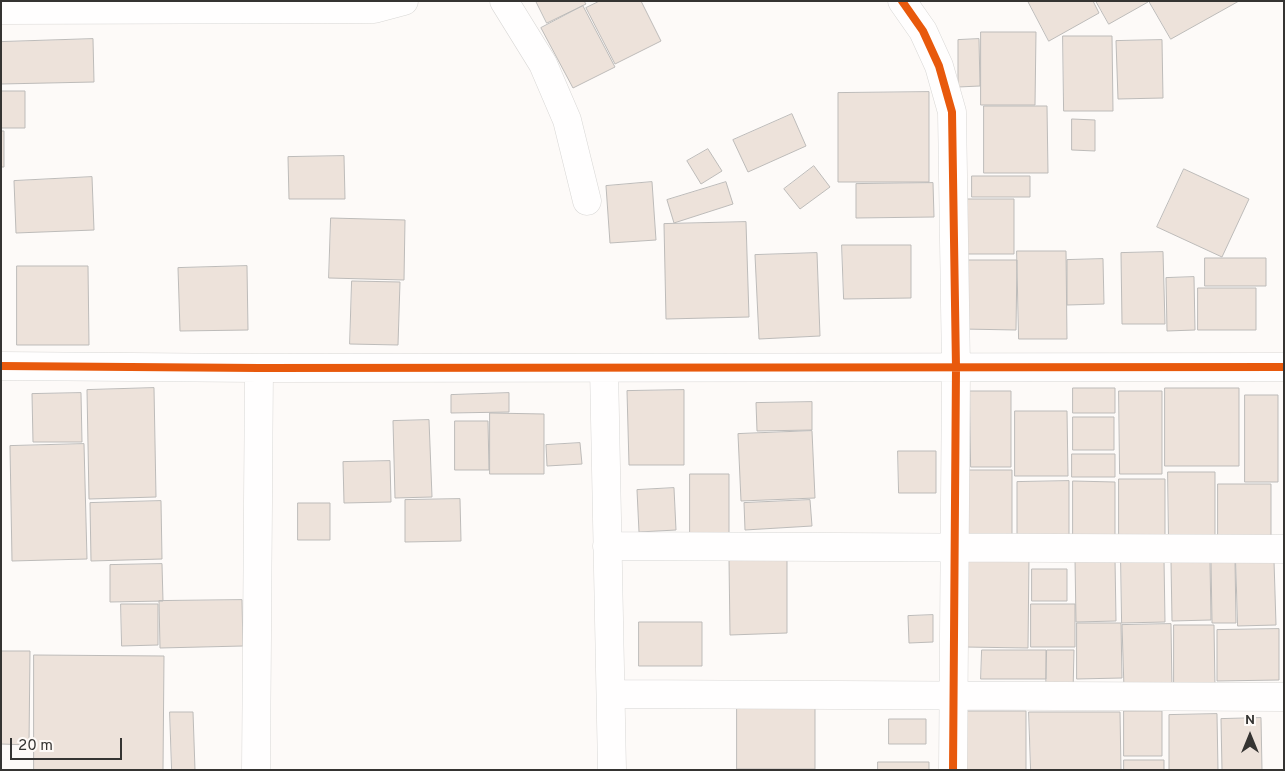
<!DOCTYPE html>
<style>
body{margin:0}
#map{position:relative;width:1285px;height:771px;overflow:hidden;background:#fdfaf8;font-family:Overpass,sans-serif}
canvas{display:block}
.frame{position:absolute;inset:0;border:2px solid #353432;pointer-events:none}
.north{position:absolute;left:1225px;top:711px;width:50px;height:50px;-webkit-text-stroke:4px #fefaf7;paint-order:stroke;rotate:0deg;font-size:14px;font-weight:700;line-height:20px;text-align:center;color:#353432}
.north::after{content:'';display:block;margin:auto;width:18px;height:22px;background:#353432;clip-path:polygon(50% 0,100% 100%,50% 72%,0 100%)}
.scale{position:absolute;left:10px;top:738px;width:112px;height:22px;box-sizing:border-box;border:2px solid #353432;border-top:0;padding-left:6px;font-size:15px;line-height:18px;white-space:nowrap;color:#353432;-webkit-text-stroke:4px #fefaf7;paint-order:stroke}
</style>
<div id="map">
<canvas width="1285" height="771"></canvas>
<div class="frame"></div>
<div class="north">N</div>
<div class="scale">20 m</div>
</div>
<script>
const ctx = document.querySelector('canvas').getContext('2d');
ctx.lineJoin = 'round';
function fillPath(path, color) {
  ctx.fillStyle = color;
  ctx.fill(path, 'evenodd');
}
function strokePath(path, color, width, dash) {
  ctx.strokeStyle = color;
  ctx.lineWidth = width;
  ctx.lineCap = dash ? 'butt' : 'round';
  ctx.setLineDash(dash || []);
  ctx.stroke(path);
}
const building = new Path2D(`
 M536 1H584L586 4 547 23Z
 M600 1H641L661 41 615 64 586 8Z
 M1028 1H1093L1099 13 1049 41Z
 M1096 1H1147L1148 2 1109 24Z
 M1149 1H1239L1171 39Z
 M583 6 615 67 573 88 541 28Z
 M981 32H1036L1035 105H981Z
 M1063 36H1112L1113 111H1064Z
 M93 39 94 82 1 84V42Z
 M979 39 980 86 958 87V40Z
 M1162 40 1163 98 1118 99 1116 41Z
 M1 91H25V128H1Z
 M929 92V182H838V93Z
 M984 106H1047L1048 173H984Z
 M792 114 806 146 748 172 733 140Z
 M1072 119 1095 120V151L1072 150Z
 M1 131H4V167H1Z
 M708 149 722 171 701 184 687 161Z
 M344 156 345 199H289L288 157Z
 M814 166 830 187 800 209 784 189Z
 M1184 169 1249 199 1222 257 1157 227Z
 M972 176H1030V197H972Z
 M92 177 94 230 16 233 14 181Z
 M652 182 656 240 610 243 606 186Z
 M726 182 733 204 674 223 667 200Z
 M933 183 934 217 856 218V184Z
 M964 199H1014V254H964Z
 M331 218 405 220 404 280 329 278Z
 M746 222 749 317 666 319 664 224Z
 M842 245H911V298L844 299Z
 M1017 251H1066L1067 339H1019Z
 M1163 252 1165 324H1122L1121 253Z
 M817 253 820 336 759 339 755 255Z
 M1205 258H1266V286H1205Z
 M1103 259 1104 304 1067 305V260Z
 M963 260H1017L1016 330 962 329Z
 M17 266H88L89 345H17Z
 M247 266 248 330 180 331 178 268Z
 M1194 277 1195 330 1167 331 1166 278Z
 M352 281 400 282 398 345 350 344Z
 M1198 288H1256V330H1198Z
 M154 388 156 497 89 499 87 390Z
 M1073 388H1115V413H1073Z
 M1165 388H1239V466H1165Z
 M684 390V465H629L627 391Z
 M970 391H1011V467H971Z
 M1119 391H1162V474H1120Z
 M81 393 82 442H33L32 394Z
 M509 393V412L451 413V395Z
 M1245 395H1278V482H1245Z
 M812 402V430L757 431 756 403Z
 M1015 411H1067L1068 476H1015Z
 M490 413 544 414V474H490Z
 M1073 417H1114V450H1073Z
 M429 420 432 497 395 498 393 421Z
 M455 421H488L489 470H455Z
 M812 431 815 498 741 501 738 434Z
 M580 443 582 464 547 466 546 445Z
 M84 444 87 559 12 561 10 446Z
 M898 451H936V493H899Z
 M1072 454H1115V477H1072Z
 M390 461 391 502 344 503 343 462Z
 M965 470H1012V543H965Z
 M1168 472H1215V545L1169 546Z
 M690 474H729V534H690Z
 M1119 479H1165V544H1119Z
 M1069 481V541H1017V482Z
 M1073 481 1115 482V541H1073Z
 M1218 484H1271V541H1218Z
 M674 488 676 530 639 532 637 490Z
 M460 499 461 541 405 542V500Z
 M810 500 812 526 745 530 744 503Z
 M161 501 162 559 91 561 90 503Z
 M298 503H330V540H298Z
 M965 554 1029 556 1028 648 964 647Z
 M787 557V633L730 635 729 558Z
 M1115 558 1116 621 1076 622 1075 559Z
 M1121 559H1164L1165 622 1122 623Z
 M1235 559 1236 623H1212L1211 560Z
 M1210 561 1211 620 1172 621 1171 562Z
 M1236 561H1274L1276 625 1238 626Z
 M162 564 163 601 110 602V565Z
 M1032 569H1067V601H1032Z
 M242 600 243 646 160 648 159 601Z
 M121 604H158V645L122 646Z
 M1031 604H1075V647H1031Z
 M933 615V642L909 643 908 616Z
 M639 622H702V666H639Z
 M1077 623H1121L1122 678 1077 679Z
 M1171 624 1172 689H1124L1122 625Z
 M1174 625H1214L1215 688H1174Z
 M1279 629V680L1217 681V630Z
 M982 650H1046V679H981Z
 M1047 650H1074L1073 693H1046Z
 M1 651H30L29 745 1 744Z
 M34 655 164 656 163 770H34Z
 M737 706H815V769H737Z
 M964 711H1026V770H964Z
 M1124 711H1162V756H1124Z
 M170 712H193L195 770H172Z
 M1029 712H1120L1121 770H1031Z
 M1217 714 1218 770H1169V715Z
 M1261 718 1262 770H1222L1221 719Z
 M889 719H926V744H889Z
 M1124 760H1164V770H1124Z
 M878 762H929V770H878Z`);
const street = new Path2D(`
 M504 1 543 64 567 120 587 201
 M902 1 923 31 939 66 952 112 956 368 953 770
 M1 10 374 9 404 1
 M1 366 259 368 1284 367
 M604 368 612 770
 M607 546 1284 549
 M611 694 1284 697
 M256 770 259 368`);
const cycleway = new Path2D(`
 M902 1 923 31 939 66 952 112 956 368 953 770
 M1 366 259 368 1284 367`);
fillPath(building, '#ede2da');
strokePath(building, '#bdbbb9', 1);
strokePath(street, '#d8d7d5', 29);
strokePath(street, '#fffefe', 28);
strokePath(cycleway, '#e8590c', 8);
</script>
